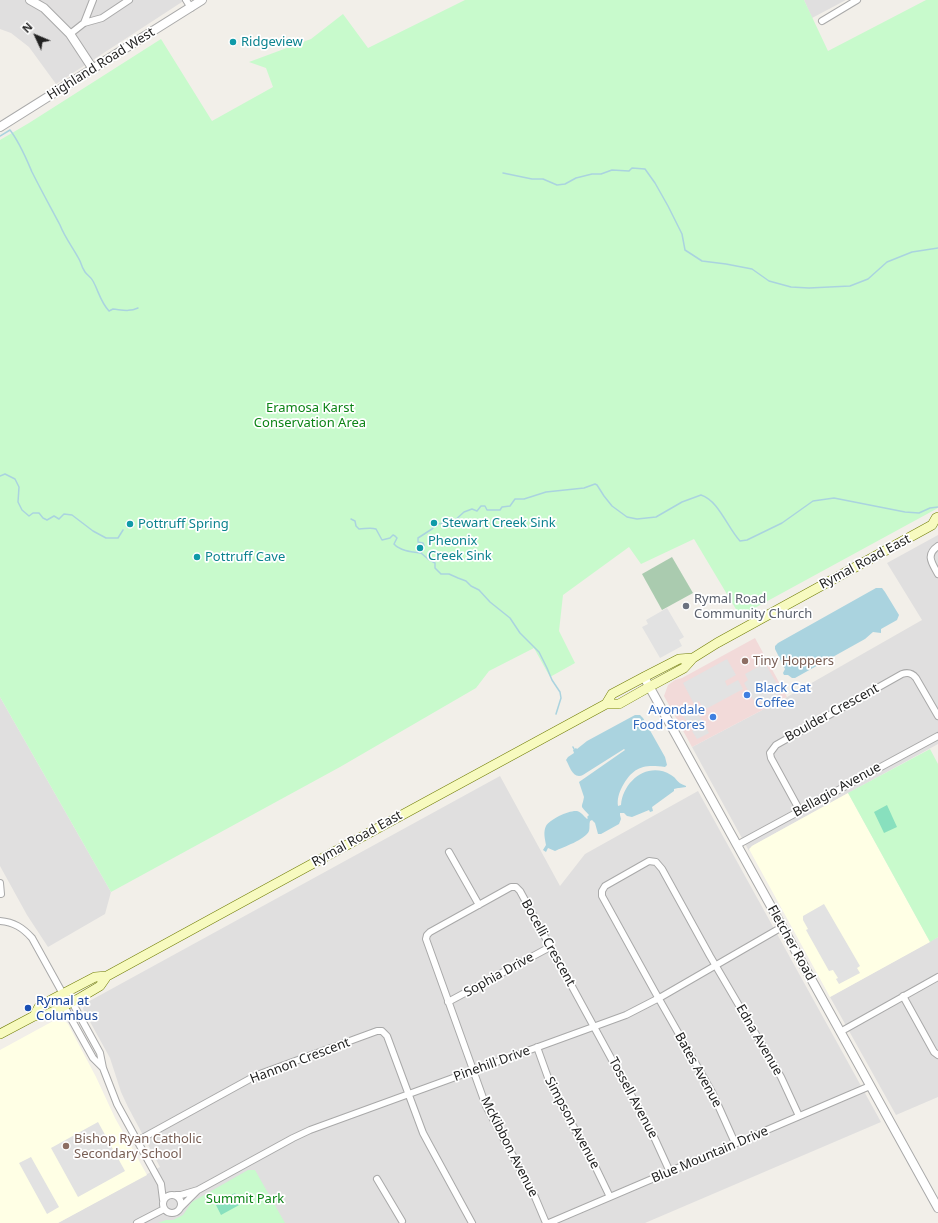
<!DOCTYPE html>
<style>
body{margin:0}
#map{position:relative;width:938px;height:1223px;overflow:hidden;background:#f2efe9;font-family:"Noto Sans",sans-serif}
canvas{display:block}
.north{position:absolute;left:16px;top:16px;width:40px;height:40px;-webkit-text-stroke:3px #fff;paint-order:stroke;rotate:314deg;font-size:11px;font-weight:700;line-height:16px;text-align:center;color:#222}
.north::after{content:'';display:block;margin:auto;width:14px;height:18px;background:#222;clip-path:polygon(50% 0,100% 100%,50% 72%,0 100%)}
</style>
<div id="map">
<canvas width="938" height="1223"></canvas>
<div class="north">N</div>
</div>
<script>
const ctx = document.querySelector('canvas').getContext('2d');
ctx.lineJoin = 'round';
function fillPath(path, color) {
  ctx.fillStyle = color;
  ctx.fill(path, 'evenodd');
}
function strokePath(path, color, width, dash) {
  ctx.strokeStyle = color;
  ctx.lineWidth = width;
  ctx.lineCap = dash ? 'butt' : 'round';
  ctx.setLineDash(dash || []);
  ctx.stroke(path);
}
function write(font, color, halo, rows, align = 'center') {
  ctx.font = font + ' "Noto Sans",sans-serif';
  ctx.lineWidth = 3.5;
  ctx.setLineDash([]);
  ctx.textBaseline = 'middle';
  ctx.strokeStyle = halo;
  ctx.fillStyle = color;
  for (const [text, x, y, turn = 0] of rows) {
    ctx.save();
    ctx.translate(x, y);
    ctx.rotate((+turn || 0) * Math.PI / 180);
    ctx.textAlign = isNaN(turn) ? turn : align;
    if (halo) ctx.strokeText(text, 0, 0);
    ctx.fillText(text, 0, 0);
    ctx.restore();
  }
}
const residential = new Path2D(`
 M0 0H185L56 84 29 47 11 33 0 29Z
 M804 0H846L812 18Z
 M938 535V744L752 846 749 851 692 747 787 697 922 620 887 563Z
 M0 697 111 892 105 914 48 947 27 915 0 866Z
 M500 776 560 886 585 854 698 791 881 1122 645 1223H58L160 1167 128 1107 121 1092 110 1058 83 1009 84 1004Z
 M938 937V1097L896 1115 830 997Z`);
const commercial = new Path2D(`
 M755 638 787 697 692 747 664 696 668 685 675 680 682 678Z`);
const education = new Path2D(`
 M848 793 930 942 830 997 749 849 752 846Z
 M61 1019 66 1022 68 1024 96 1077 115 1118 147 1175 58 1223H0V1050L55 1020Z`);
const cemetery = new Path2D(`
 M672 557 693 593 662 610 642 574Z`);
const park = new Path2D(`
 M465 0H804L828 51 926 0H938V508L740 616 694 539 641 564 629 547 563 595 559 631 575 663 550 677 534 648 489 671 476 688 340 767 111 892 0 697V140L29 123 161 39 212 121 273 87 266 68 249 62 311 39 343 14 368 48Z
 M930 749 938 764V937L930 942 848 793Z
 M248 1170H255L285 1223H158L166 1220H173L183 1215 192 1202Z`);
const pitch = new Path2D(`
 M887 805 897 827 884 833 874 812Z
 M235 1193 241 1204 221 1215 215 1203Z`);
const parking = new Path2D(`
 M667 608 684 637 679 640 682 646 660 658 642 627 648 624 646 620Z
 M727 659 736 675 725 681 727 686 738 680 743 689 704 710 699 701 694 704 683 683Z
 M765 663 782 693 762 705 758 697 753 700 744 683 748 680 745 674Z
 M694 706 709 733 697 739 692 731 695 729 690 720 686 721 682 713Z
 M824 904 860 966 857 968 860 973 839 984 836 979 838 978 833 970 829 971 806 930 808 929 803 920V916Z
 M98 1122 125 1171 78 1197 51 1148Z
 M31 1157 59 1207 47 1214 19 1163Z`);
const water = new Path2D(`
 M876 588H882L885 592 899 615 897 620 881 629V633L873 632 865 639 795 678H792L788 675H784L783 673 785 669 775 649V646L778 643Z
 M635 715H640L643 718 665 757 667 765 665 767C643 764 633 767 622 787 619 793 617 799 618 806L621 805C623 781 648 761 671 775 678 779 675 782 686 786V787L679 788H678L674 789V791L652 807 653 811 650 812 649 810 632 817 627 816 624 813H620V815L621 819 619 824 601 834H598L595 823 592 820 590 821C589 824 590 828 589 831 585 840 563 847 555 851L548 848 546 852 543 850 546 845C545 839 543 832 546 826 550 819 569 810 577 811 581 812 584 816 587 819L588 818 587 817 589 815C579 804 582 809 584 797L579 782 625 750 624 749 586 773C584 774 582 776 579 776 572 776 569 765 566 760L568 757 574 753 573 750 576 748 577 749 587 741Z`);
const stream = new Path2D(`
 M0 136 10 130C20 143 26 158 32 172 41 190 51 208 60 225 65 238 74 249 80 261 81 264 83 269 85 272 87 275 91 277 93 281 99 292 100 301 109 311L113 309C123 310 129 312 138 308
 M503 173 532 179H543L557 185 565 184 576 178 592 174H601L612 170 629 171 632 168 645 169 655 183 668 206 682 234 685 250 702 261 726 264 752 269 769 281 791 287 809 288 850 286 868 279 887 262 912 252 938 248
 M0 476 5 474 15 479 19 487 18 502 22 510 29 516 33 513H39L43 518 47 520 54 516 59 519 64 514 72 515 93 531 106 538H118L123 530
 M351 519 355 521 356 526 359 529C365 529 370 527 376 529L382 540 390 538 393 535 395 536 397 538 394 544C400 551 413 552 421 553L428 559 435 563V568L441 574H449L458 578 466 581 471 586 479 590 490 602 510 618 520 633 539 652 547 668 552 680 560 692 561 698 556 714
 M421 553 424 545 423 543 418 542V538L432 529 437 524 453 522 464 512 472 509 477 511 481 506H485L487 510H500L502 507 510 506 515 499H524L546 492 584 488 595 484 597 485 604 496 612 506 627 517 637 519 656 517 682 502 701 495C719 501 727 527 740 541L747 540 782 523 813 501 834 498 905 512 919 513 930 508 938 507
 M573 747 574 749`);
const minor = new Path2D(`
 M186 0 191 8
 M822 21 857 0
 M84 23 93 0
 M70 34 84 23 102 18 129 0
 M938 546C925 555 932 563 938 574
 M800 811 771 758 770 753 776 745 902 674C908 672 912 673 916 678L938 716
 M737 845 938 736
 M449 852 479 905
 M0 883 1 894
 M0 921C14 922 23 928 32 938L63 994 72 1002 100 1053 103 1068 117 1104 161 1184 163 1200
 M903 996 934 1052 938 1055
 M448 1002 550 947
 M64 1003V1006L93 1058 103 1068
 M840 1032 938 977
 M537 1047 551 1086 595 1166 610 1197
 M137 1141 257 1075 377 1031H382L387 1036 423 1133 430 1146 472 1223
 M735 1143 713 1094 655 992 602 896V891L605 886 649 861 656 862 662 869 710 956 781 1077 799 1116
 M377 1179 402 1221
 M163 1204a9 9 0 1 1 18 0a9 9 0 1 1-18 0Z
 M176 1195H181L198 1190 293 1138 310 1130 626 1015 661 997 782 927
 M181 1207 197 1191
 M137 1223 164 1209
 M546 1223 535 1197 486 1106 426 939 427 935 430 932 511 887H516L520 891 654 1137 670 1172
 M549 1223 870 1086`);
const tertiary = new Path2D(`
 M30 0 44 8 70 34 93 69
 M0 127 202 0
 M644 677 938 1208`);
const secondary = new Path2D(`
 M606 704 612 694 644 677 679 659 693 658
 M34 1016H44L78 999 100 986 107 976 266 889 606 704H619L649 687 684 668 693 658 717 643 932 525 936 518 938 517
 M0 1034 34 1016 39 1007 51 1000 95 977 107 976`);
const markers = [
 [233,42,4,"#0f9aa8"],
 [434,523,4,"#0f9aa8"],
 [130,524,4,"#0f9aa8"],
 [420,548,4,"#0f9aa8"],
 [197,557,4,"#0f9aa8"],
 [686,606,4,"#6b7280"],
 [745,661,4,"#8d6e63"],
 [747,695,4,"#3f7fe0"],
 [713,717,4,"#3f7fe0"],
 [28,1008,4,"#1a4fb4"],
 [66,1146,4,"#8d6e63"]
];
const cultureNames = [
 ["Ridgeview",241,42],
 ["Stewart Creek Sink",442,523],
 ["Pottruff Spring",138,524],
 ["Pheonix",428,541],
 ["Creek Sink",428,556],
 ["Pottruff Cave",205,557]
];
const streetNames = [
 ["Highland Road West",101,64,-32],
 ["Rymal Road East",865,562,-28],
 ["Boulder Crescent",832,713,-29],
 ["Bellagio Avenue",837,790,-29],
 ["Rymal Road East",357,839,-29],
 ["Bocelli Crescent",548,943,61],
 ["Fletcher Road",791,943,61],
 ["Sophia Drive",499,975,-29],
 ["Edna Avenue",759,1040,60],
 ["Hannon Crescent",300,1061,-21],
 ["Pinehill Drive",492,1064,-20],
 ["Bates Avenue",698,1070,61],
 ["Tossell Avenue",633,1098,62],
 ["Simpson Avenue",572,1123,62],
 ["McKibbon Avenue",509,1147,63],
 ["Blue Mountain Drive",710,1155,-23]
];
const parkNames = [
 ["Eramosa Karst",310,408],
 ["Conservation Area",310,423],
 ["Summit Park",245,1199]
];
const worshipNames = [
 ["Rymal Road",694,599],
 ["Community Church",694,614]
];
const educationNames = [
 ["Tiny Hoppers",753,661],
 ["Bishop Ryan Catholic",74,1139],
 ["Secondary School",74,1154]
];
const shopNames = [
 ["Black Cat",755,688],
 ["Coffee",755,703],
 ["Avondale",705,710,"right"],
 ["Food Stores",705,725,"right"]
];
const transitNames = [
 ["Rymal at",36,1001],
 ["Columbus",36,1016]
];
fillPath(residential, '#e0dfdf');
fillPath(commercial, '#f2dad9');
fillPath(education, '#ffffe5');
fillPath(cemetery, '#aacbaf');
fillPath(park, '#c8facc');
fillPath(pitch, '#88e0be');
fillPath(parking, '#e2e2e2');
fillPath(water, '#aad3df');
strokePath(stream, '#aad3df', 1.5);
strokePath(minor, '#a9a9a9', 8);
strokePath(tertiary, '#a9a9a9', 10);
strokePath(secondary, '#707d05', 10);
strokePath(minor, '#fff', 6);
strokePath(tertiary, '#fff', 8);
strokePath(secondary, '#f7fabf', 9);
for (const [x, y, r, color] of markers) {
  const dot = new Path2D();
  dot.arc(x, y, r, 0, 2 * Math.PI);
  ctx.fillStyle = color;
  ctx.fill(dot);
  strokePath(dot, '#fff', 1.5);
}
write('13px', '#0d838f', '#fff', cultureNames, 'left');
write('13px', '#222', '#fff', streetNames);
write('13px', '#0c8416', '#fff', parkNames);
write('13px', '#5b616d', '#fff', worshipNames, 'left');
write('13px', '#785e54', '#fff', educationNames, 'left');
write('13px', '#366cbe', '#fff', shopNames, 'left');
write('13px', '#164399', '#fff', transitNames, 'left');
</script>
